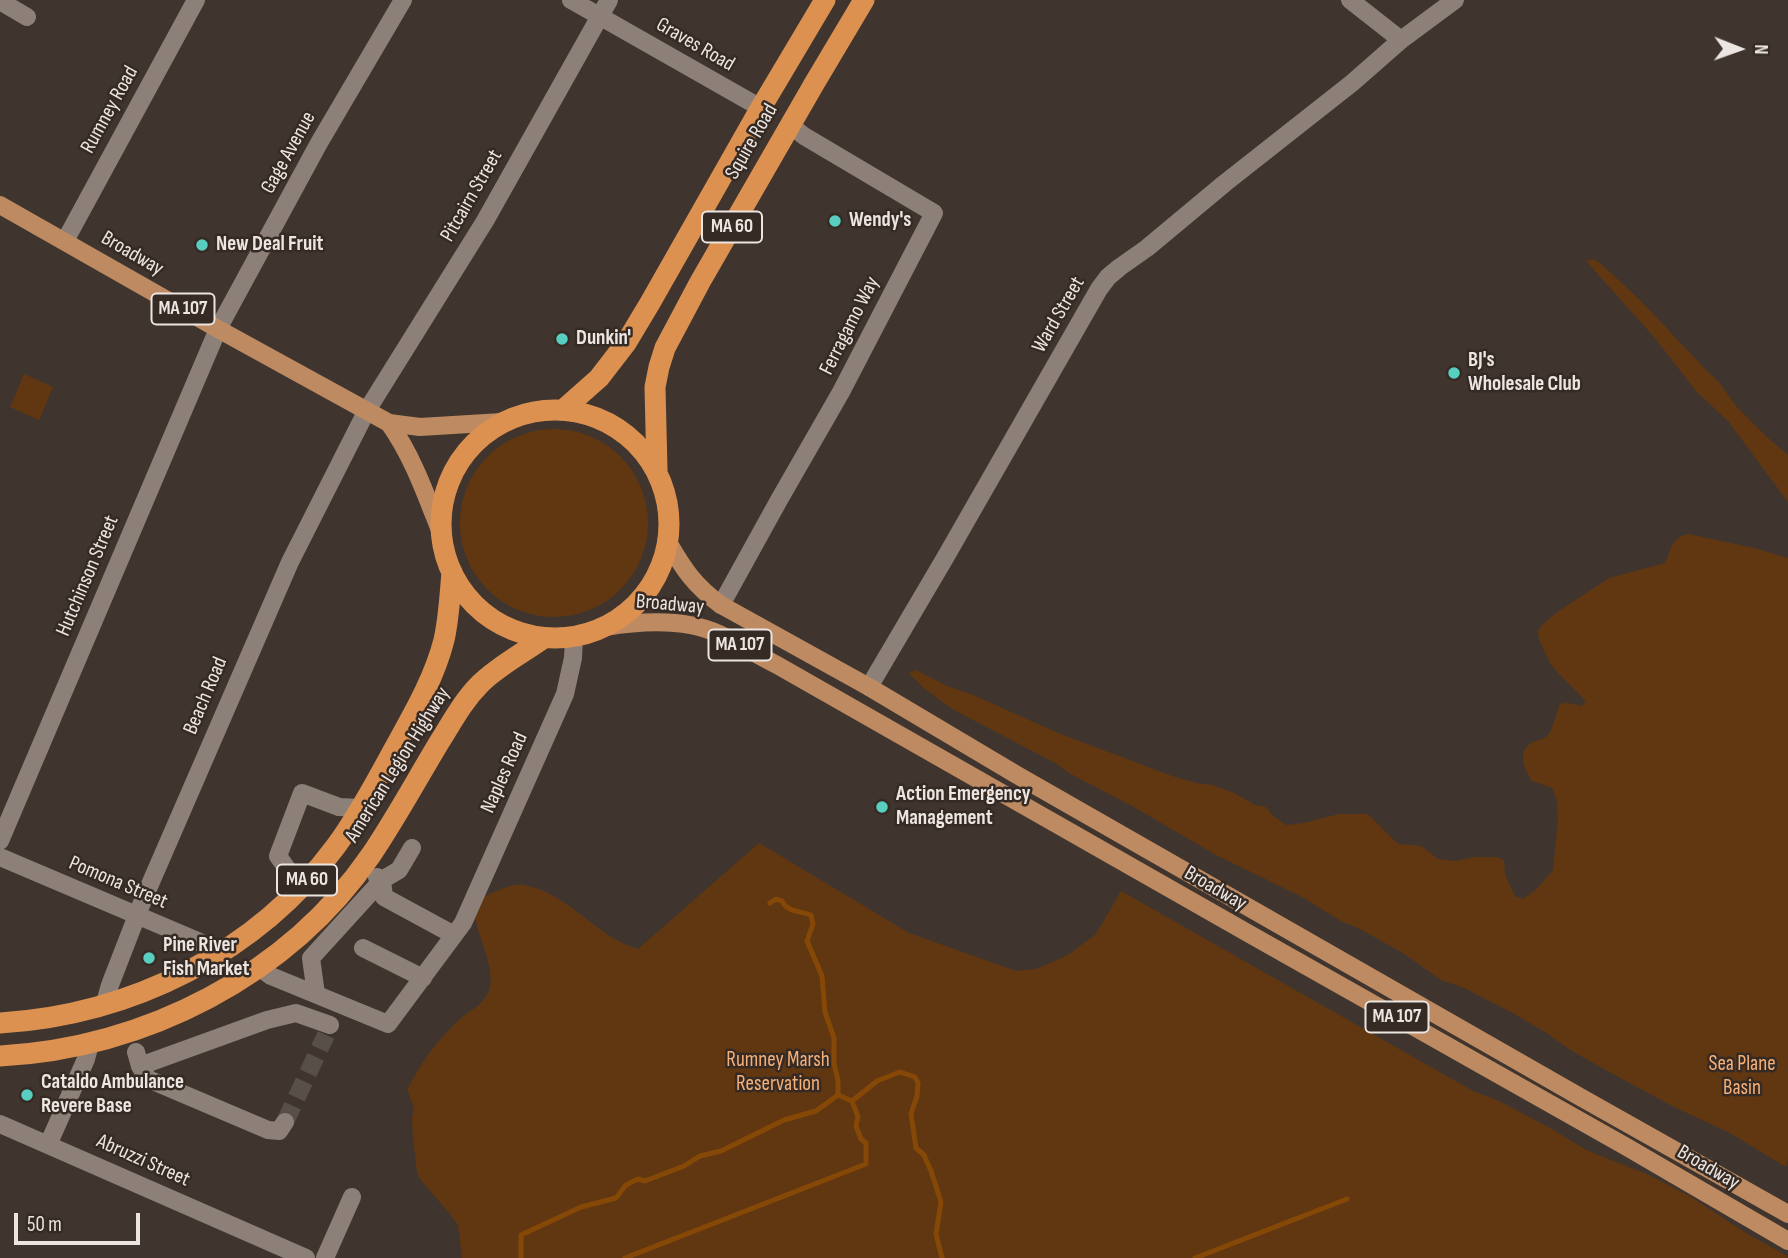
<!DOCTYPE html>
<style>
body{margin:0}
#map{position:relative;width:1788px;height:1258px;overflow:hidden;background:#3f352e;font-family:"Sofia Sans Condensed",sans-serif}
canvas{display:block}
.north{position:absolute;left:1704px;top:14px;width:70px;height:70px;-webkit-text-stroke:5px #352b24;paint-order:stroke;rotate:91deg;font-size:19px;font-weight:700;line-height:28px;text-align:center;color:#ece5e1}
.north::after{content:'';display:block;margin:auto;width:24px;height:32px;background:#ece5e1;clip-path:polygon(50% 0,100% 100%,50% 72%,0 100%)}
.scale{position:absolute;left:14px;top:1213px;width:126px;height:32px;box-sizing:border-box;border:4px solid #ece5e1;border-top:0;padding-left:9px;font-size:21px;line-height:24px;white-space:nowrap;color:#ece5e1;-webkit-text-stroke:5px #352b24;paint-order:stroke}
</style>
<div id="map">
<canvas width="1788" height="1258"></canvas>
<div class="north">N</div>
<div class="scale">50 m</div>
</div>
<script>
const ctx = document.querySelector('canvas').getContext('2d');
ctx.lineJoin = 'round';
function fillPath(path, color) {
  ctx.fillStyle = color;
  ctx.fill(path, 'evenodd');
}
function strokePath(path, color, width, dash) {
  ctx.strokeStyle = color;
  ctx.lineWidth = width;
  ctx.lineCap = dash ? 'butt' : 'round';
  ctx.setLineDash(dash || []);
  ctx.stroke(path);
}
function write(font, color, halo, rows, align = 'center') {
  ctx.font = font + ' "Sofia Sans Condensed",sans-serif';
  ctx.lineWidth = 5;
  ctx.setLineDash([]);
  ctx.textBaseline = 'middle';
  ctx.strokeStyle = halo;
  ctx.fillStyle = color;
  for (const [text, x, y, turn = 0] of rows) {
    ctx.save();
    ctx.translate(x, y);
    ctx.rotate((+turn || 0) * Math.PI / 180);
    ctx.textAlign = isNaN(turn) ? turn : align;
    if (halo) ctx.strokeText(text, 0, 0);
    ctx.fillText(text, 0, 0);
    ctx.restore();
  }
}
const green = new Path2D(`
 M1593 259 1600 263 1640 300 1707 371 1719 382 1736 406 1767 437 1788 455V502L1728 421 1696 391 1654 337 1586 261Z
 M24 374 53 387 39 420 10 407Z
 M460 523a94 94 0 1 1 188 0a94 94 0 1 1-188 0Z
 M1688 534 1754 548 1788 558V1158L1786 1167 1730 1133 1674 1107 1615 1075 1572 1051 1545 1032 1511 1012 1464 988 1441 980 1403 953 1358 928 1341 921 1304 898 1216 855 1132 806 1069 773 1057 764 952 709 924 688 909 673 916 670 947 686 971 694 1058 733 1172 776 1196 783 1212 785 1234 793 1255 805 1266 807 1272 815 1286 825 1304 823 1339 814H1368L1398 844 1421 846 1438 859 1456 861 1475 857H1496L1504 860 1505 875 1515 896 1523 899 1537 889 1553 870 1558 820 1557 800 1552 788 1532 781C1524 769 1516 751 1533 742 1538 740 1544 739 1548 735 1554 727 1556 713 1560 704L1567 703 1582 706 1586 701 1558 673 1550 663 1539 639 1538 632 1540 627 1556 613 1609 578 1665 563C1672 548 1670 539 1688 534Z
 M759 843 909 933 1016 971 1036 969 1068 955 1096 934 1121 891 1473 1091 1497 1100 1552 1129 1586 1150 1649 1175 1691 1197 1746 1233 1787 1256 1788 1258H462L458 1225 450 1214 420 1179 417 1172 413 1138 412 1118 414 1107 407 1090C421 1062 438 1039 461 1018 471 1009 481 1007 488 993 501 965 464 920 479 901 483 896 492 893 497 891 509 886 516 883 528 886 570 895 597 938 638 949Z`);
const stream = new Path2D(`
 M852 1101 877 1081 900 1072 915 1077 918 1083 917 1096 911 1114 916 1148 924 1155 931 1171 941 1202 936 1234 942 1258
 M521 1258V1235L581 1207 616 1198 626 1185 638 1179 645 1181 684 1166 700 1156 721 1151 784 1120 816 1111 838 1095
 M625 1258 866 1164V1143L861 1139 856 1126 858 1117 852 1101 838 1095V1080L834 1064V1038L825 1012 822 976 807 941 813 924 811 915C801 911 787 912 782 901L776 899 770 903
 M1195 1258 1347 1199`);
const minorTunnel = new Path2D(`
 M285 1122 326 1035`);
const minor = new Path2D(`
 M571 0 761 108
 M1350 0 1401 40
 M0 1 27 17
 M65 241 196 0
 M721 605 779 500 841 392 934 213 804 136 790 125
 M869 687 945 558 1099 289 1108 277 1120 267 1147 248 1225 183 1352 83 1401 40 1455 0
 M0 841 218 329 319 143 403 0
 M0 857 200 942 215 956
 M377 877 382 880 384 897 454 935
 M307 881 290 873 278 856 302 793 339 807 361 808
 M363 948 423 978
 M259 967 271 976 388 1024 463 923 565 694 573 658 574 637
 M316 994 311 958 382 880 399 870 412 848
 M104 1006 110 985 141 905 290 562 366 412 485 221 609 0
 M136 1052 140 1066 148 1079 268 1130 279 1131 285 1122
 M140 1066 267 1020 296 1013 330 1025
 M0 1124 306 1258
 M48 1145 86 1059 90 1044
 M325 1258 352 1197`);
const major = new Path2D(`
 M0 205 218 329 389 423 420 427 502 422
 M389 423C413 457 426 495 441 533
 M668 542C684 570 695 586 721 605L869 687 1017 775 1582 1098 1788 1214
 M605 627C641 621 685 618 719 634 738 643 757 655 777 665L1253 936 1625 1146 1788 1241`);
const highway = new Path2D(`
 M564 409 599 378 626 343 650 303 759 111 825 0
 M441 524a114 114 0 1 1 228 0a114 114 0 1 1-228 0Z
 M657 470 655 387 659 367 665 348 700 282 814 84 864 0
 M0 1023C131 1015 257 953 336 846 356 819 372 789 388 760 409 721 433 683 444 640 449 618 450 594 452 572
 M0 1056C145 1048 288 976 371 855 396 818 417 779 440 741 452 722 463 701 480 684 498 666 523 653 544 638`);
const markers = [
 [835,221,7,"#58cec1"],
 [202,245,7,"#58cec1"],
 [562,339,7,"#58cec1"],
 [1454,373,7,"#58cec1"],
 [882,807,7,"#58cec1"],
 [149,958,7,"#58cec1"],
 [27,1095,7,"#58cec1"]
];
const shields = [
 [732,227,60],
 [183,309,63],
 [740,645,63],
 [307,880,60],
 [1397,1017,63]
];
const shieldNames = [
 ["MA 60",732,227],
 ["MA 107",183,309],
 ["MA 107",740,645],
 ["MA 60",307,880],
 ["MA 107",1397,1017]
];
const streetNames = [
 ["Graves Road",695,45,30],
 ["Rumney Road",110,110,-61],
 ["Squire Road",752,142,-60],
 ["Gage Avenue",289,153,-61],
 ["Pitcairn Street",472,196,-60],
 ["Broadway",132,254,30],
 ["Ward Street",1059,315,-60],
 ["Ferragamo Way",850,326,-63],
 ["Hutchinson Street",88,576,-67],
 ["Broadway",670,605,5],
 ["Beach Road",206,696,-67],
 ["American Legion Highway",398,765,-58],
 ["Naples Road",505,773,-66],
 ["Pomona Street",118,883,23],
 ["Broadway",1215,889,30],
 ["Abruzzi Street",143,1161,24],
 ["Broadway",1708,1168,30]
];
const poiNames = [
 ["Wendy's",849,221],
 ["New Deal Fruit",216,245],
 ["Dunkin'",576,339],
 ["BJ's",1468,361],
 ["Wholesale Club",1468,385],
 ["Action Emergency",896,795],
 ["Management",896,819],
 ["Pine River",163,946],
 ["Fish Market",163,970],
 ["Cataldo Ambulance",41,1083],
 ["Revere Base",41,1107]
];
const parkNames = [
 ["Rumney Marsh",778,1061],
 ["Reservation",778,1085],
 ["Sea Plane",1742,1065],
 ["Basin",1742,1089]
];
fillPath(green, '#613711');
strokePath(stream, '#854806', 5);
strokePath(minorTunnel, '#594f49', 18, [18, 9]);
strokePath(minor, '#8c8078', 18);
strokePath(major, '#bd8a61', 18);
strokePath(highway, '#dd9151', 21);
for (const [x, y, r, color] of markers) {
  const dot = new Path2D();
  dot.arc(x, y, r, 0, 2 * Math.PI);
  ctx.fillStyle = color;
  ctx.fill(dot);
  strokePath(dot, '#352b24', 2.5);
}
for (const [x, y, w] of shields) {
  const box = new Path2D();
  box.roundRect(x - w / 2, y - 15.5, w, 31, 5);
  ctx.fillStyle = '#352b24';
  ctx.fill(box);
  strokePath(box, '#ece5e1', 2);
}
write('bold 19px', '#ece5e1', null, shieldNames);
write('21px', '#ece5e1', '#352b24', streetNames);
write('bold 21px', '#ece5e1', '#352b24', poiNames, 'left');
write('21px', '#f7b078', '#352b24', parkNames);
</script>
